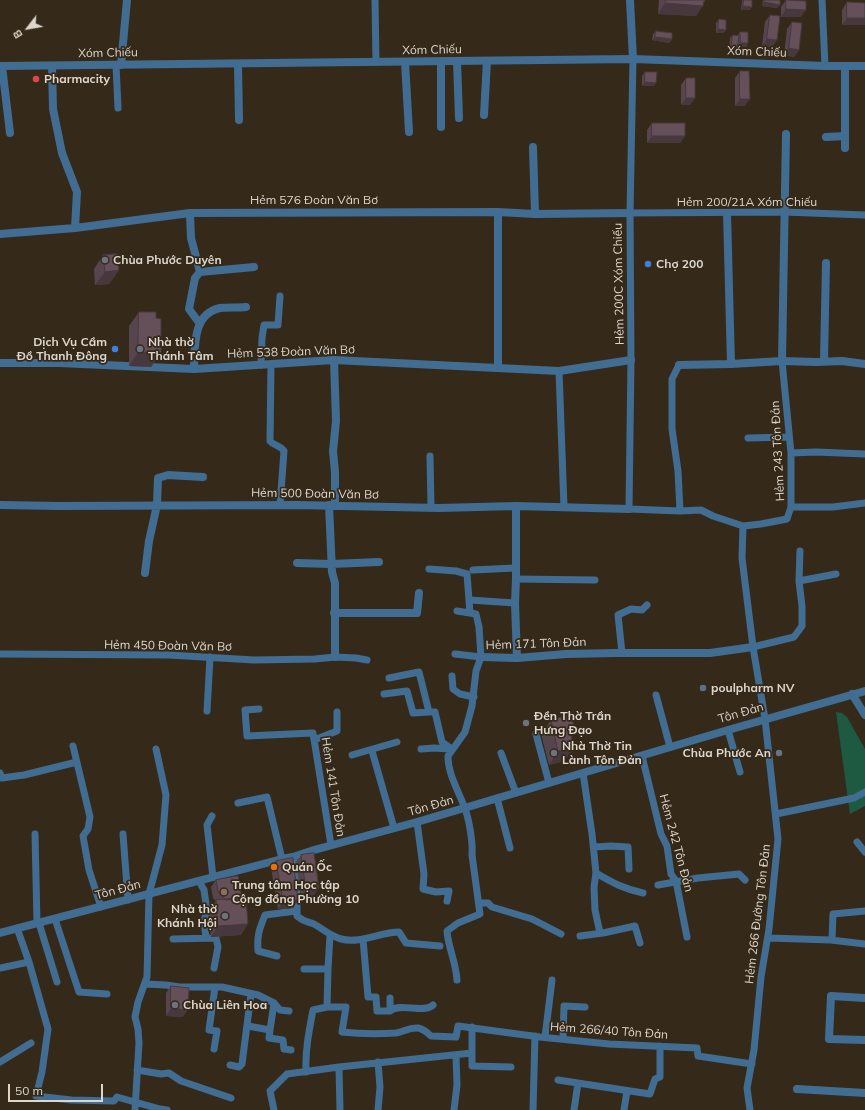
<!DOCTYPE html>
<meta charset="utf-8">
<style>
body{margin:0}
#map{position:relative;width:865px;height:1110px;overflow:hidden;background:#352a19;font-family:Mulish,sans-serif}
canvas{display:block}
.north{position:absolute;left:8px;top:8px;width:40px;height:40px;-webkit-text-stroke:3px #352a19;paint-order:stroke;rotate:239deg;font-size:11px;font-weight:700;line-height:16px;text-align:center;color:#ddd6cc}
.north::after{content:'';display:block;margin:auto;width:14px;height:18px;background:#ddd6cc;clip-path:polygon(50% 0,100% 100%,50% 72%,0 100%)}
.scale{position:absolute;left:8px;top:1084px;width:95px;height:18px;box-sizing:border-box;border:2px solid #ddd6cc;border-top:0;padding-left:5px;font-size:12px;line-height:14px;white-space:nowrap;color:#ddd6cc;-webkit-text-stroke:3px #352a19;paint-order:stroke}
</style>
<div id="map">
<canvas width="865" height="1110"></canvas>
<div class="north">B</div>
<div class="scale">50 m</div>
</div>
<script>
const ctx = document.querySelector('canvas').getContext('2d');
ctx.lineJoin = 'round';
function fillPath(path, color) {
  ctx.fillStyle = color;
  ctx.fill(path, 'evenodd');
}
function strokePath(path, color, width, dash) {
  ctx.strokeStyle = color;
  ctx.lineWidth = width;
  ctx.lineCap = dash ? 'butt' : 'round';
  ctx.setLineDash(dash || []);
  ctx.stroke(path);
}
function write(font, color, halo, rows, align = 'center') {
  ctx.font = font + ' Mulish,sans-serif';
  ctx.lineWidth = 3.5;
  ctx.setLineDash([]);
  ctx.textBaseline = 'middle';
  ctx.strokeStyle = halo;
  ctx.fillStyle = color;
  for (const [text, x, y, turn = 0] of rows) {
    ctx.save();
    ctx.translate(x, y);
    ctx.rotate((+turn || 0) * Math.PI / 180);
    ctx.textAlign = isNaN(turn) ? turn : align;
    if (halo) ctx.strokeText(text, 0, 0);
    ctx.fillText(text, 0, 0);
    ctx.restore();
  }
}
const green = new Path2D(`
 M836 712 842 713 847 717 865 749V806L850 814Z`);
const service = new Path2D(`
 M375 0 376 62
 M822 0 825 66
 M633 59 630 213 631 360 629 509 680 511 701 510 713 516 743 526 742 558 753 647 765 719 778 839 769 929 761 977 754 1050 747 1088 750 1110
 M116 65 118 108
 M630 213 784 212 865 215
 M271 364 270 441C274 446 280 445 284 451L280 505
 M261 365 262 338 264 325H278L280 296
 M679 365 672 379V429L678 471 680 511
 M559 371 564 507
 M748 438 789 437
 M791 453 816 452 865 454
 M430 456 431 507
 M791 507H833L865 503
 M743 526 761 524 787 519 791 507V453L782 361
 M429 569 456 571 467 574 470 613
 M473 570 515 568
 M516 579 595 580
 M799 581 836 574
 M470 600 515 603
 M457 611 476 614 479 627 481 657 476 671 472 706 465 732 448 756C448 774 458 790 464 806 469 818 473 842 472 855L480 914 458 923 447 931C448 947 456 962 457 980
 M753 647 794 637 802 626V606L799 581 800 551
 M622 653 618 615 631 609 642 610 647 605
 M0 654 169 655 254 660 315 659 335 657 356 658 367 660
 M455 654 481 657
 M452 676 453 689 460 694 474 697
 M389 678 419 672 429 712H435L442 742 452 749
 M384 694 407 691 413 713 429 712
 M656 695 670 747
 M259 709 245 710 247 736 313 733 331 845
 M207 711 210 657
 M728 730 740 772
 M536 734 549 783
 M314 740 337 731V712
 M73 746 90 817 88 829 83 836 89 870 101 907
 M421 749 434 748 450 749
 M372 751 394 828
 M501 753 516 793
 M352 755 397 742
 M642 756 661 834 667 846 671 874 676 881 687 937
 M0 773 2 778 24 775 77 762
 M583 773 592 834 596 873 594 887 595 910 600 933
 M497 798 510 848
 M238 803 267 797 282 859
 M776 814 854 798 865 792
 M212 816 207 825 213 877
 M417 822 424 874 423 889 436 892 449 891 447 901
 M35 834 37 923
 M123 834 128 900
 M857 842 865 852
 M594 847 611 846 628 847 629 869
 M293 857 296 881
 M596 873C613 883 624 889 643 893
 M199 881 204 890 207 911 204 921 206 938
 M658 885 698 878 739 874 745 880
 M297 893V916C304 922 306 921 314 924 323 929 330 936 341 939 361 944 380 932 399 932L406 943 440 946
 M479 903H488L492 907 532 919 561 934
 M55 919 79 992 107 994
 M39 923 57 982
 M17 928 29 962 48 1029 42 1072 36 1096 71 1100 114 1101 117 1097 160 1109 167 1110
 M580 936 603 933 635 926 640 943
 M768 938 831 940 865 944
 M173 939 216 938 218 947 214 968
 M363 939 368 997H376L377 1011H390V998
 M832 940 833 914 865 911
 M277 956 258 951C257 935 259 930 265 915L296 911
 M0 968 29 962
 M304 969H328
 M145 984 166 985 179 987H222L258 995 274 1003 280 1010 289 1011
 M327 1007H346L342 1032C360 1034 378 1034 396 1033 404 1032 409 1027 418 1028 424 1029 426 1032 431 1036L456 1037 458 1026 540 1037 609 1044 697 1048 698 1056 752 1064
 M390 1011C400 1002 424 1014 433 1005
 M248 1026 270 1030 269 1038 283 1040 284 1049 291 1050
 M472 1027V1066L511 1067
 M270 1030 274 1003
 M545 1037 552 980
 M563 1039 564 1006 585 1007
 M214 1049 217 1031 209 1030 215 987
 M0 1062 31 1043
 M230 1065 239 1067 242 1064 251 994
 M339 1067 340 1110
 M137 1070 161 1074 169 1073 181 1081 231 1098
 M306 1072C305 1051 309 1031 313 1010L327 1007 328 969 330 935
 M558 1080 650 1094 655 1079 660 1077V1046
 M135 1110 139 1043 138 1029 135 1017 138 1002 147 977 149 894 162 845 166 795 156 749
 M274 1110 270 1091 287 1074 339 1067 472 1053
 M378 1110 380 1087 378 1062
 M454 1110 457 1085 456 1056
 M533 1110 535 1036
 M574 1110 578 1083
 M624 1110 627 1091`);
const minor = new Path2D(`
 M630 0 633 59
 M457 61 459 118
 M405 62 409 132
 M238 64 239 120
 M121 65 127 0
 M2 66 10 133
 M52 66 53 109 62 153 77 192 75 228
 M845 66V148
 M484 115 487 61
 M441 127V62
 M826 137 845 136
 M533 147 535 214
 M498 212V368
 M190 213 191 238 200 272 254 267
 M727 213 731 364
 M0 234 75 228 190 213 498 212 535 214 630 213
 M200 324 189 309 195 278 200 272
 M334 360 336 421 333 451 335 472V505
 M782 361 786 134
 M824 361 826 263
 M0 363H59L194 369 334 360 559 371 631 360
 M679 365 731 364 782 361 816 362 842 361 865 364
 M194 369C195 347 192 314 220 308 228 307 238 308 246 307
 M0 505 60 506 296 505 439 508 516 506 629 509
 M329 505 332 572 335 583V657
 M516 506V579L515 603 517 658
 M297 563 331 564 379 562
 M145 573 149 541 157 505 158 478 168 475 203 477
 M334 613H417L419 593
 M481 657 517 658 566 654 617 653H710L753 647
 M865 998 831 996 829 1039 865 1040
 M797 1089 865 1093`);
const tertiary = new Path2D(`
 M0 66 633 59 825 66H865
 M852 694 865 715
 M0 933 282 859 293 857 314 850 417 822 728 730 865 691`);
const wall = new Path2D(`
 M659 0H705L696 16 658 14Z
 M742 0H752V7L749 10H741Z
 M763 0H780V5L777 8 762 6Z
 M786 0 801 17H781V7Z
 M847 2 865 3 842 25V10Z
 M770 15 777 40 772 47 762 46 765 22Z
 M719 19 726 30 723 33H716V23Z
 M792 22 799 50 794 57 784 55 787 29Z
 M656 31 672 39 669 43 652 40 653 34Z
 M740 32 748 43 746 47H738V41L734 53 729 52 730 38 733 35H738Z
 M740 71 745 106H735V78Z
 M645 72 656 83 654 86H642V76Z
 M686 78 690 105H681V85Z
 M652 123 685 136 680 143H647V130Z
 M103 255 119 270 109 284 95 285 94 269Z
 M139 312 156 318 161 353 151 367 129 366V326Z
 M551 720 571 735 574 748 564 761 549 765 541 734Z
 M301 855 319 888 314 895 301 897 296 862Z
 M276 861 298 900 293 908 278 909 271 868Z
 M238 876 241 935 211 937 208 911 216 901 213 898 211 887 216 880Z
 M171 986 183 1017 166 1016V993Z`);
const shadedWall = new Path2D(`
 M705 1 702 6H703L696 16 658 14 665 3Z
 M764 2 780 5 777 8 762 6Z
 M743 6 752 7 749 10H741Z
 M786 9 806 10 801 17H781Z
 M847 18H865V25H842Z
 M718 29 726 30 723 33H716Z
 M655 37 672 39 669 43 652 40Z
 M767 39 777 40 772 47 762 46Z
 M741 43H748L746 47H738Z
 M731 48 737 49 734 53 729 52Z
 M789 48 799 50 794 57 784 55Z
 M645 82 656 83 654 86H642Z
 M686 98H695L690 105H681Z
 M740 99H750L745 106H735Z
 M652 136H685L680 143H647Z
 M119 270 109 284 95 285 105 272Z
 M138 352 161 353 151 367 129 366Z
 M575 730 565 743 570 731Z
 M574 748 564 761 549 765 558 751Z
 M319 888 314 895 301 897 306 890Z
 M298 900 293 908 278 909 283 902Z
 M248 924 241 935 211 937 218 926Z
 M171 1008 188 1010 183 1017 166 1016Z`);
const building = new Path2D(`
 M666 0H705V1H704L703 6 665 3Z
 M744 0H752V7L743 6Z
 M765 0H780V5L764 2Z
 M786 0 806 1V10L786 9Z
 M847 2 865 3V18H847Z
 M770 15 780 16 777 40 767 39Z
 M719 19 726 20V30L718 29Z
 M792 22 802 23 799 50 789 48Z
 M656 31 672 33V39L655 37Z
 M740 32H748V43H741Z
 M733 35 739 36 737 49 731 48Z
 M740 71H749L750 99H740Z
 M645 72H657L656 83 645 82Z
 M686 78H695V98H686Z
 M652 123H685V136H652Z
 M117 254 119 270 105 272 103 255Z
 M139 312H156V318L161 319V353L138 352Z
 M571 715 575 730 570 731 574 748 558 751 551 720Z
 M314 853 319 888 306 890 301 855Z
 M293 858 298 900 283 902 276 861Z
 M238 876 242 898 226 900 218 891 216 880Z
 M246 898 248 924 218 926 216 900Z
 M171 986 189 988 188 1010 171 1008Z`);
const markers = [
 [36,79,4,"#e0444e"],
 [105,260,4,"#6b7280"],
 [648,264,4,"#3f7fe0"],
 [115,349,4,"#3f7fe0"],
 [140,349,4,"#6b7280"],
 [703,688,4,"#5c6f8a"],
 [526,723,4,"#6b7280"],
 [554,753,4,"#6b7280"],
 [779,753,4,"#6b7280"],
 [274,867,4,"#e8710a"],
 [224,892,4,"#8d6e63"],
 [225,916,4,"#6b7280"],
 [175,1005,4,"#6b7280"]
];
const streetNames = [
 ["Xóm Chiếu",432,50,-1],
 ["Xóm Chiếu",757,52,2],
 ["Xóm Chiếu",108,53,-1],
 ["Hẻm 576 Đoàn Văn Bơ",314,200],
 ["Hẻm 200/21A Xóm Chiếu",747,202],
 ["Hẻm 200C Xóm Chiếu",619,284,-91],
 ["Hẻm 538 Đoàn Văn Bơ",291,352,-2],
 ["Hẻm 243 Tôn Đản",778,451,-93],
 ["Hẻm 500 Đoàn Văn Bơ",315,494,1],
 ["Hẻm 171 Tôn Đản",536,644,-2],
 ["Hẻm 450 Đoàn Văn Bơ",168,646,1],
 ["Tôn Đản",741,713,-16],
 ["Hẻm 141 Tôn Đản",333,787,81],
 ["Tôn Đản",431,806,-16],
 ["Hẻm 242 Tôn Đản",676,843,75],
 ["Tôn Đản",118,890,-15],
 ["Hẻm 266 Đường Tôn Đản",758,914,-83],
 ["Hẻm 266/40 Tôn Đản",609,1031,4]
];
const poiNames = [
 ["Pharmacity",44,79],
 ["Chùa Phước Duyên",113,260],
 ["Chợ 200",656,264],
 ["Dịch Vụ Cầm",107,342,"right"],
 ["Đồ Thanh Đông",107,356,"right"],
 ["Nhà thờ",148,342],
 ["Thánh Tâm",148,356],
 ["poulpharm NV",711,688],
 ["Đền Thờ Trần",534,716],
 ["Hưng Đạo",534,730],
 ["Nhà Thờ Tin",562,746],
 ["Lành Tôn Đản",562,760],
 ["Chùa Phước An",771,753,"right"],
 ["Quán Ốc",282,867],
 ["Trung tâm Học tập",232,885],
 ["Cộng đồng Phường 10",232,899],
 ["Nhà thờ",217,909,"right"],
 ["Khánh Hội",217,923,"right"],
 ["Chùa Liên Hoa",183,1005]
];
fillPath(green, '#1e5942');
strokePath(service, '#426d92', 7);
strokePath(minor, '#426d92', 8);
strokePath(tertiary, '#426d92', 8);
fillPath(wall, '#57454d');
fillPath(shadedWall, '#47383e');
fillPath(building, '#655059');
strokePath(building, '#47383e', 1);
for (const [x, y, r, color] of markers) {
  const dot = new Path2D();
  dot.arc(x, y, r, 0, 2 * Math.PI);
  ctx.fillStyle = color;
  ctx.fill(dot);
  strokePath(dot, '#352a19', 1.5);
}
write('12px', '#ddd6cc', '#352a19', streetNames);
write('bold 12px', '#ddd6cc', '#352a19', poiNames, 'left');
</script>
